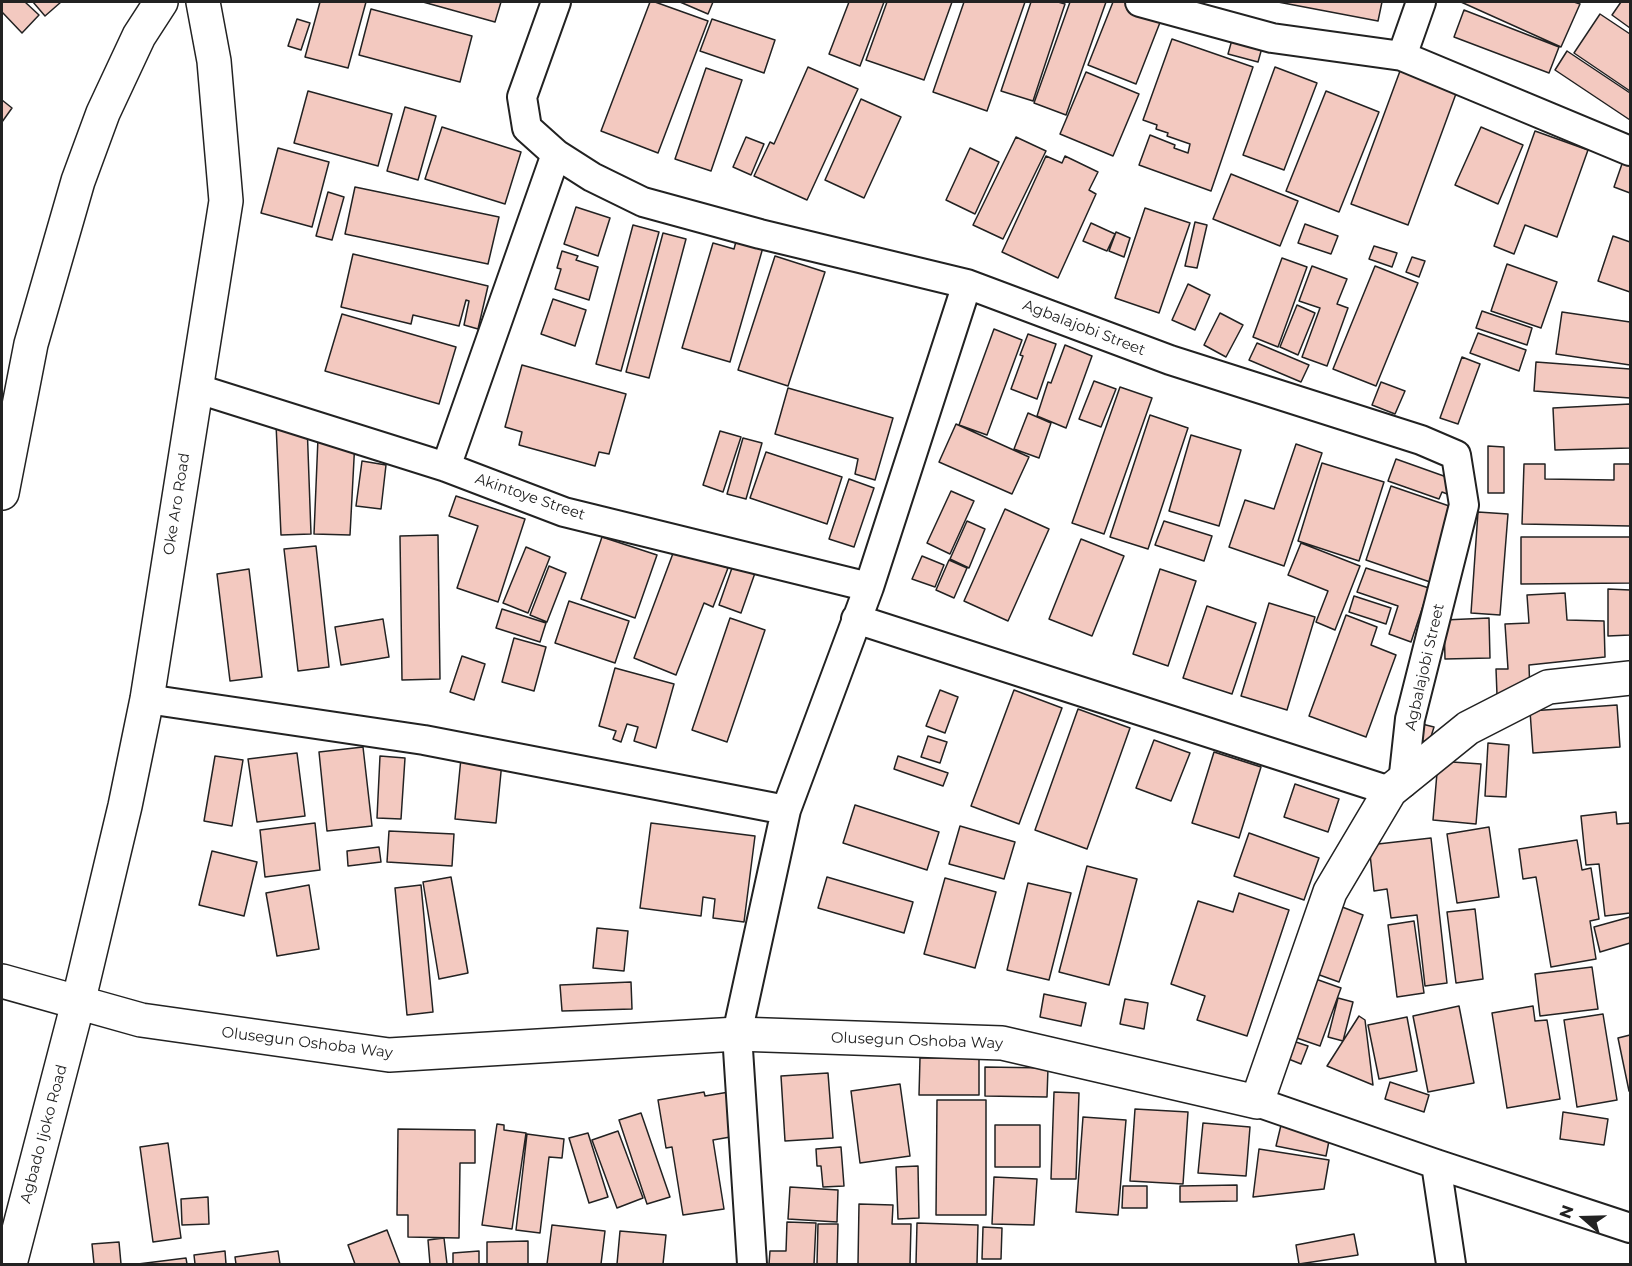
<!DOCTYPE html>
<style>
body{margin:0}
#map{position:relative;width:1632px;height:1266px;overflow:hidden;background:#fff;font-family:Montserrat,sans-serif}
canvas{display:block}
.frame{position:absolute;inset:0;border:3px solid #222;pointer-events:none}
.north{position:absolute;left:1554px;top:1188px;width:60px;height:60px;-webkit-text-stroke:4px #fff;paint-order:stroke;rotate:290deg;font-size:16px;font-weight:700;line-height:24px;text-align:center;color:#222}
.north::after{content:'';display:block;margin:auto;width:21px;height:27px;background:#222;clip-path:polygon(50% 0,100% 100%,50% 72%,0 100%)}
</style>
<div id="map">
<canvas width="1632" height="1266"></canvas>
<div class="frame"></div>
<div class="north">N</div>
</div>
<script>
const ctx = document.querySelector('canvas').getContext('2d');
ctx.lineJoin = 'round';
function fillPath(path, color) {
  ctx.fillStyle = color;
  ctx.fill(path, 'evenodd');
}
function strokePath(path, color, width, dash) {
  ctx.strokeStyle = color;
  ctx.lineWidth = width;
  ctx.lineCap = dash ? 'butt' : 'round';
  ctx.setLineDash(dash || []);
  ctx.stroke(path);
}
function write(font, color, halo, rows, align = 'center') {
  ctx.font = font + ' Montserrat,sans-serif';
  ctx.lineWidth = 4.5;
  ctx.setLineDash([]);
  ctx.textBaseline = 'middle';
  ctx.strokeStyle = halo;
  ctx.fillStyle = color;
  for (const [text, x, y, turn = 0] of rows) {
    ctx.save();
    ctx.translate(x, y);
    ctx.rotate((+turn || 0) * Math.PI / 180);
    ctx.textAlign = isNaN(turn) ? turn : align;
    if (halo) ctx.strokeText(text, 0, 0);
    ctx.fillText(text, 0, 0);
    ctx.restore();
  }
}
const building = new Path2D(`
 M2 2H25L39 15 22 33 2 12Z
 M33 2H61L45 16Z
 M320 2H366L348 68 305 57Z
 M423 2H501L495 22Z
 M650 2H655L708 21 658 153 601 131Z
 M680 2H713L708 14Z
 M849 2H884L860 66 829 54Z
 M887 2H952L924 80 866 60Z
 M964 2H1025L987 111 933 92Z
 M1031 2H1058L1065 4 1033 101 1001 91Z
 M1070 2H1106L1066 115 1034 103Z
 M1113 2H1168L1136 84 1088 65Z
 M1278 2H1382L1378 21Z
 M1461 2H1574L1580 4 1561 47Z
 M1621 2H1630V28L1612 15Z
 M371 9 472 36 460 82 359 55Z
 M1464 10 1559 47 1549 73 1454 37Z
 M1600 14 1630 34V91L1574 53Z
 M297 19 310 23 301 50 288 46Z
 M712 19 775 40 764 73 700 51Z
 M1237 22 1267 30 1258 62 1228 54Z
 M1172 39 1253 67 1211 191 1139 165 1150 135 1175 145 1174 148 1188 153 1190 144 1167 136 1168 133 1156 129 1157 125 1143 120Z
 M1567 51 1630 93V120L1555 70Z
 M808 67 858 89 807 200 754 176 770 142 774 144Z
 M1275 67 1317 83 1284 170 1243 155Z
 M706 68 742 80 711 171 675 159Z
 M1400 71 1457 91 1408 225 1351 204Z
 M1086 72 1139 94 1113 156 1060 134Z
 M308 91 392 114 378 166 294 143Z
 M1326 91 1379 112 1339 212 1286 191Z
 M861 99 901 117 864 198 825 180Z
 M2 100 12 108 2 122Z
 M405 107 436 116 418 180 387 171Z
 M442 127 521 152 505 204 425 179Z
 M1481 127 1523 145 1498 204 1455 185Z
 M1535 131 1588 150 1557 237 1525 225 1514 254 1494 246Z
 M746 137 764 144 751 175 733 167Z
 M1016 137 1046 151 1003 239 973 225Z
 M278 148 329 162 312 227 261 213Z
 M970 148 999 162 975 214 946 200Z
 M1046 156 1062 163 1065 156 1098 172 1089 190 1096 194 1058 278 1002 252Z
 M1623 161 1630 164V193L1614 187Z
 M1231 174 1298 201 1280 246 1213 219Z
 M355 187 499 217 488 264 345 234Z
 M328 192 344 197 332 240 316 236Z
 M576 207 610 218 598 256 564 244Z
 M1145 208 1190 223 1159 313 1115 298Z
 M1195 222 1207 225 1197 268 1185 266Z
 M1091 223 1115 234 1107 251 1083 241Z
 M1305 224 1338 236 1331 254 1298 243Z
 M633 225 659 232 621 371 596 364Z
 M739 230 766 237 730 362 682 348 713 243 734 249Z
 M1116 232 1130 238 1124 257 1109 251Z
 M663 233 686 239 649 378 626 372Z
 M1613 236 1630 242V292L1598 281Z
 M1374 246 1397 253 1392 267 1369 259Z
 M562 251 578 256 576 260 598 267 589 300 555 289 561 269 557 268Z
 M353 254 488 286 478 329 464 325 469 301 466 300 459 326 413 315 411 324 341 307Z
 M775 256 825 272 788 386 738 370Z
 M1412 257 1425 261 1419 277 1406 272Z
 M1282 258 1307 267 1278 347 1253 337Z
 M1507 264 1557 282 1541 328 1491 311Z
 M1312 266 1347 279 1337 304 1348 308 1327 366 1302 357 1320 308 1299 301Z
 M1375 266 1418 283 1376 386 1333 369Z
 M1188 284 1210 295 1195 330 1172 320Z
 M553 299 586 310 575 346 541 334Z
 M1297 305 1315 313 1298 355 1280 347Z
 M1482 311 1532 328 1527 345 1476 328Z
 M1562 312 1630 322V365L1556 354Z
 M1220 313 1243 325 1226 357 1204 345Z
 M342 314 456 347 439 404 325 371Z
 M994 329 1022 340 987 435 959 425Z
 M1478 333 1526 350 1519 371 1470 353Z
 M1028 334 1056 344 1037 399 1011 389 1023 356 1020 355Z
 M1257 343 1309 365 1301 382 1249 360Z
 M1065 345 1092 356 1066 428 1037 416 1048 382 1051 383Z
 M1462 357 1480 364 1458 424 1440 418Z
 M1536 362 1630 369V398L1534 391Z
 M522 365 626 394 609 454 599 452 595 466 519 445 522 432 505 427Z
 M1094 381 1116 389 1101 427 1079 419Z
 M1381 382 1405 391 1395 414 1372 405Z
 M1120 387 1152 398 1104 534 1072 523Z
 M788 388 893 418 875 480 855 474 858 459 775 434Z
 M1630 404V448L1555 450 1553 408Z
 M1028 413 1051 423 1039 458 1014 449Z
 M1150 415 1188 428 1148 549 1110 537Z
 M307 423 311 534 281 535 276 424Z
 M956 424 1029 457 1012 494 939 462Z
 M720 431 741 437 723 492 703 485Z
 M1191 435 1241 450 1219 526 1169 511Z
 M318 438 355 440 350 535 314 534Z
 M743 438 762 443 746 499 727 494Z
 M1296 444 1322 453 1284 566 1229 547 1245 500 1274 509Z
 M1488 446 1504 447V493H1488Z
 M766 452 842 477 827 524 750 498Z
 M1396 459 1455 480 1450 495 1442 492 1439 499 1388 481Z
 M362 461 386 465 381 509 356 506Z
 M1322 463 1384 482 1359 561 1298 541Z
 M1524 464H1545V479L1614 480V464H1630V526L1522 524Z
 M849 479 874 488 854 547 829 539Z
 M1391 486 1455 508 1430 582 1366 560Z
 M951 491 974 501 950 554 927 543Z
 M456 496 525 519 498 602 457 588 478 526 449 516Z
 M1005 509 1049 529 1008 621 964 601Z
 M1478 512 1508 514 1500 615 1471 613Z
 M967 521 985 529 969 568 950 559Z
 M1164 521 1212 536 1204 561 1155 545Z
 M438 535 440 679 402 680 400 536Z
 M602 537 657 555 635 618 581 599Z
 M1521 537H1630V583L1521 584Z
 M1081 539 1124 556 1092 636 1049 619Z
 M1301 543 1360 566 1335 630 1316 622 1328 591 1288 575Z
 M740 545 762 553 741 613 719 605Z
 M316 546 329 667 298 671 284 549Z
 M526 547 550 557 528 613 503 603Z
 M675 548 728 568 713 607 704 603 676 675 634 658Z
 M922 556 944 565 935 587 912 579Z
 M949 560 967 568 954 598 936 590Z
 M549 566 566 573 547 622 530 615Z
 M1366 568 1429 588 1411 642 1389 634 1398 606 1357 592Z
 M249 569 262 677 230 681 217 574Z
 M1160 569 1196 581 1168 666 1133 654Z
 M1608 589 1630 590V635L1608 636Z
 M1565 593 1567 620 1604 621 1605 657 1529 665 1530 693 1497 695 1496 669H1508L1505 624 1529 623 1527 595Z
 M1354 596 1391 608 1386 624 1349 612Z
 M569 601 629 621 615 663 555 643Z
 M1269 603 1315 617 1287 710 1241 696Z
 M1207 606 1256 623 1232 694 1183 678Z
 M502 609 546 623 540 642 496 628Z
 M1346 615 1377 627 1371 645 1396 655 1366 737 1309 716Z
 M730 618 765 630 727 742 692 730Z
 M1489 618 1490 658 1445 659 1444 620Z
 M383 619 389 657 341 665 335 627Z
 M514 638 546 647 534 691 502 682Z
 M462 656 485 664 474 700 450 692Z
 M615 668 674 684 656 748 634 741 638 727 627 724 621 742 613 739 616 731 599 726Z
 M940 690 958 697 945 733 926 726Z
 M1014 690 1062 708 1019 824 971 806Z
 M1617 705 1620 747 1533 753 1530 711Z
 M1078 709 1130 728 1087 849 1035 830Z
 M1418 723 1434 727 1429 743 1413 738Z
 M928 736 947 742 940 763 921 757Z
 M1154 740 1190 753 1171 801 1136 788Z
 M1488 743 1509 745 1506 797 1485 796Z
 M363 747 372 826 327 831 319 752Z
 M1214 752 1261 767 1239 838 1192 823Z
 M297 753 305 816 257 822 248 759Z
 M215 756 243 760 232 826 204 821Z
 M380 756 405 758 401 819 377 818Z
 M898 756 948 773 943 786 894 769Z
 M461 758 502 762 496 823 455 819Z
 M1438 761 1481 764 1476 824 1433 820Z
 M1295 784 1339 799 1328 832 1284 817Z
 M855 805 939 832 927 870 843 843Z
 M1616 812 1617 824 1630 823V913L1605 916 1599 864 1586 865 1581 816Z
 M315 823 320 870 265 877 260 830Z
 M651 823 755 836 744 922 713 918 715 899 703 897 701 916 640 908Z
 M960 826 1015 842 1004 879 949 864Z
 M1489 827 1499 897 1457 903 1447 834Z
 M389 831 454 834 452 866 387 862Z
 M1249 833 1319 858 1304 900 1234 876Z
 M1431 838 1447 983 1425 986 1417 915 1391 918 1387 889 1374 891 1369 845Z
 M1577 840 1582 870 1591 868 1599 919 1590 921 1596 959 1551 967 1536 877 1523 879 1519 849Z
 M379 847 381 862 348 866 347 851Z
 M212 851 257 862 244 916 199 905Z
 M1087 866 1137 879 1109 985 1059 972Z
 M451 877 468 973 439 979 423 882Z
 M827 877 913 902 904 933 818 908Z
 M945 878 996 892 975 968 924 954Z
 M1028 883 1071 893 1049 980 1007 970Z
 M309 885 319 949 277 956 266 893Z
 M421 885 433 1012 407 1015 395 888Z
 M1239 893 1289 910 1247 1036 1197 1020 1205 996 1171 984 1198 901 1233 912Z
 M1337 905 1363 915 1339 982 1314 973Z
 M1475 909 1483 979 1456 983 1447 912Z
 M1630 917V943L1600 952 1594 927Z
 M1414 921 1424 993 1397 997 1388 925Z
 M597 928 628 931 624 971 593 968Z
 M1592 967 1598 1009 1540 1016 1535 974Z
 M1310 977 1341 988 1320 1046 1288 1035Z
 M631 982 632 1009 562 1011 560 985Z
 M1044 994 1086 1003 1081 1026 1040 1017Z
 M1338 998 1353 1002 1343 1041 1328 1037Z
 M1125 999 1148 1003 1144 1029 1120 1024Z
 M1459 1006 1474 1083 1428 1092 1413 1016Z
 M1533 1006 1535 1021 1547 1020 1560 1099 1507 1108 1492 1013Z
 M1603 1014 1617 1100 1577 1107 1564 1020Z
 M1359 1016 1365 1020 1373 1085 1327 1066Z
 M1407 1017 1417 1071 1379 1079 1368 1025Z
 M1630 1035V1091H1629L1618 1038Z
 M1287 1039 1308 1046 1301 1064 1281 1056Z
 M920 1058H979V1095H919Z
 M985 1067 1048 1068 1047 1097 985 1096Z
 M828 1073 833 1138 785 1141 781 1076Z
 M1390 1082 1429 1095 1424 1112 1385 1099Z
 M900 1084 910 1156 860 1163 851 1091Z
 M704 1092 705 1096 729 1092 736 1136 713 1140 724 1209 683 1215 672 1147 666 1148 658 1100Z
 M1054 1092 1079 1093 1076 1179H1051Z
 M937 1100H986V1215H936Z
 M1135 1109 1188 1112 1183 1184 1130 1181Z
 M1563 1112 1608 1119 1604 1145 1560 1139Z
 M641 1113 670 1197 647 1204 619 1120Z
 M1083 1117 1126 1120 1118 1215 1076 1212Z
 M1282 1121 1331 1131 1326 1156 1276 1146Z
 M1203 1123 1250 1127 1246 1176 1198 1173Z
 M497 1124 504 1125V1130L526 1133 512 1229 482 1225Z
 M995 1125H1040V1167H995Z
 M398 1129 475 1130V1163H460L459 1238 408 1237V1215H397Z
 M618 1131 643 1198 617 1208 592 1140Z
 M588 1133 608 1197 589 1203 569 1138Z
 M527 1134 564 1139 562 1158 549 1157 540 1233 516 1230Z
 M168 1143 181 1238 153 1242 140 1147Z
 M841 1147 844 1186 823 1187 821 1166H817L816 1149Z
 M1259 1149 1329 1160 1324 1189 1253 1197Z
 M918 1166 919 1218 898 1219 896 1167Z
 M994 1177 1037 1179 1034 1225 992 1224Z
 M1237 1185V1201L1180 1202V1186Z
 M1123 1186H1147V1208H1122Z
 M790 1187 838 1190 837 1222 788 1219Z
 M208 1197 209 1224 182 1225 181 1199Z
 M859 1204 893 1205 892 1224H911L910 1264H858Z
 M787 1222 816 1223 814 1264H769L770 1251H786Z
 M917 1223 978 1225 977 1264H916Z
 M818 1224H838L837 1264H817Z
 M552 1225 605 1231 601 1264H547Z
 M983 1227 1002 1228 1001 1259H982Z
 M387 1230 400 1264H355L348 1245Z
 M620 1231 666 1235 663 1264H617Z
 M1354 1234 1358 1255 1299 1264 1296 1245Z
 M444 1238 447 1264H430L428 1240Z
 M528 1241V1264H487V1242Z
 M119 1242 121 1264H94L92 1244Z
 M225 1251 226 1264H195L194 1255Z
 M278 1251 280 1264H236L235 1257Z
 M479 1251V1264H453V1253Z
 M186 1258 187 1264H138Z`);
const street = new Path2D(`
 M556 2 522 97 527 128 556 154 592 177 643 202 760 234 967 284 1170 360 1421 440 1456 455 1464 505 1410 719 1403 783
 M1140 2 1272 38 1402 56 1630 151
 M1402 56 1421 2
 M195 388 446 467 564 512 869 587
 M446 467 556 154
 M856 619 1390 791
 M147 699 424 740 786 810
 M1257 1102 1436 1164 1630 1228
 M1436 1164 1451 1264
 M752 1264 737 1034 786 810 869 587 967 284`);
const secondary = new Path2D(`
 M2 493 31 344 78 181 103 113 139 36 161 2
 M2 981 141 1020 389 1055 737 1034 1002 1043 1257 1102 1330 892 1390 791 1468 728 1548 687 1630 678
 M10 1264 78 1003 125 806 147 699 226 201 214 61 203 2`);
const streetNames = [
 ["Agbalajobi Street",1084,328,21],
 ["Akintoye Street",530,497,19],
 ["Oke Aro Road",177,504,-81],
 ["Agbalajobi Street",1425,667,-77],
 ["Olusegun Oshoba Way",917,1041,2],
 ["Olusegun Oshoba Way",307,1043,7],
 ["Agbado Ijoko Road",44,1134,-75]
];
fillPath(building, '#f3c9c0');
strokePath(building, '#222', 1.5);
strokePath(street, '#222', 32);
strokePath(secondary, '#222', 36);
strokePath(street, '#fff', 28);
strokePath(secondary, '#fff', 33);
write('15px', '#222', '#fff', streetNames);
</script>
